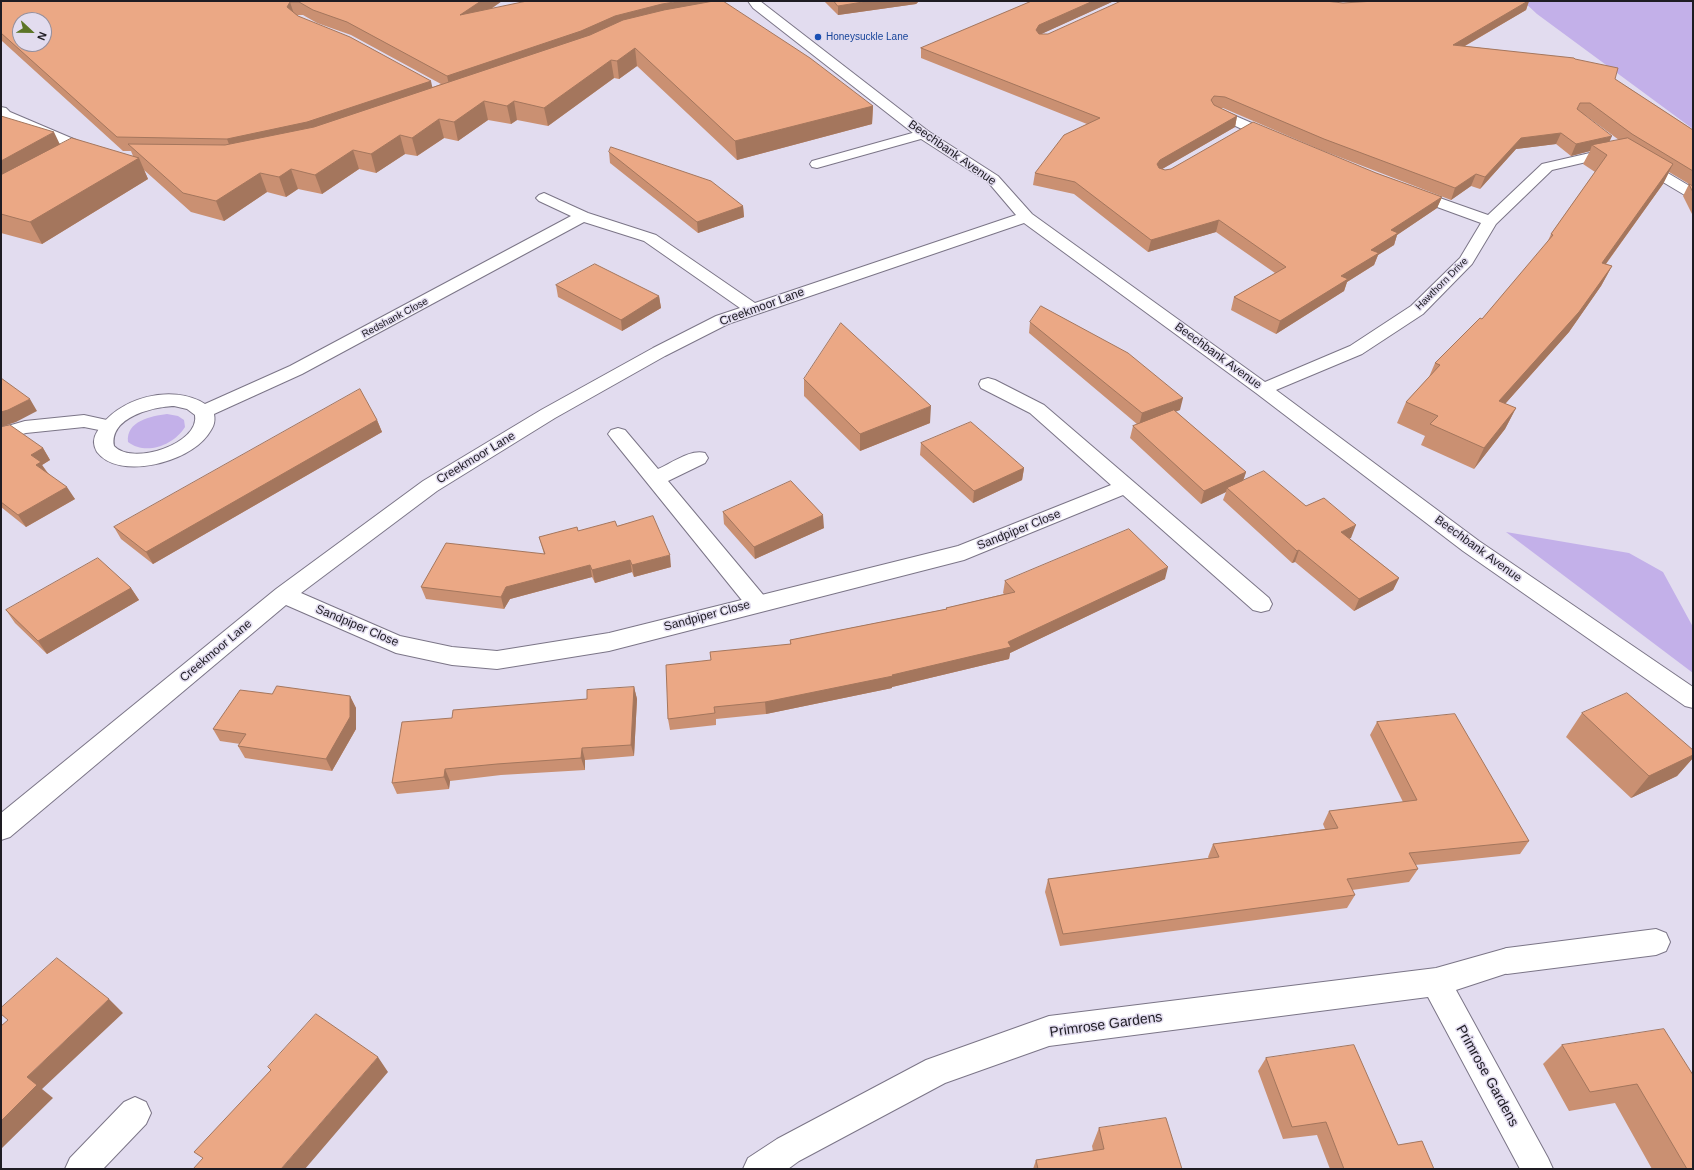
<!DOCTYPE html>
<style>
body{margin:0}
#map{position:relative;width:1694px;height:1170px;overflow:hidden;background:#e2dcef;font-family:Arial,sans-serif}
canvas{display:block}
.frame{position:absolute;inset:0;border:2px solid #1e1c23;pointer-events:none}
.north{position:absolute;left:12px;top:12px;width:40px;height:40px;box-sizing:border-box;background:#e2dcef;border:1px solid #948f9d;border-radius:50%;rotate:112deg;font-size:11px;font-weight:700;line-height:16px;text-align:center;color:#1e1c23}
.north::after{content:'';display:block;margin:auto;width:14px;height:18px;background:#5c7527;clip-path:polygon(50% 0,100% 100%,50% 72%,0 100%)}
</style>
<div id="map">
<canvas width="1694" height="1170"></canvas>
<div class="frame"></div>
<div class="north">N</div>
</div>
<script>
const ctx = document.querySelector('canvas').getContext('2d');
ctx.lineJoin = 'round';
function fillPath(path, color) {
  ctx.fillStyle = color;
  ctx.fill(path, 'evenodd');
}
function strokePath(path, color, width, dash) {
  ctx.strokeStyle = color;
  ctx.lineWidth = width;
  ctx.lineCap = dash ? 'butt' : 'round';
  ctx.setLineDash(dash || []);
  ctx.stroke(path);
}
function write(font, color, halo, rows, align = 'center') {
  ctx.font = font + ' Arial,sans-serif';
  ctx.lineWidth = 3;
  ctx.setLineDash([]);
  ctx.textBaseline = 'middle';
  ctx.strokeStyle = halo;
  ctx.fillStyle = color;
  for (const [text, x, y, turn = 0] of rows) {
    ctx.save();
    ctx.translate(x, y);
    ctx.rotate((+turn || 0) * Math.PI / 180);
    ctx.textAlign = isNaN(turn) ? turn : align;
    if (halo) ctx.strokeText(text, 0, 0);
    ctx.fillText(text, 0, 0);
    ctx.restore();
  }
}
const green = new Path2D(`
 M1523 1H1693V129L1537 14Z
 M167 414 178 416 184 420 185 427C174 445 146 456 128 442 126 421 151 416 167 414Z
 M1506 532 1629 553 1663 572 1693 627V673Z`);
const lane = new Path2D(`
 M923 130 928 131 930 134 928 137 817 168 812 167 810 164 812 161Z
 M84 415 116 422 119 426 116 430 109 432 84 427 26 433 1 440V428L25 421Z
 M618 428 625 430 658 469C672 463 690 449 705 453L708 458 705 463 668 481 765 597 768 603 765 609 757 611 749 609 611 438 608 434 611 430Z
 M1656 929 1666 933 1670 942 1666 951 1656 955 1507 974 1497 970 1493 961 1497 952 1507 948Z`);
const street = new Path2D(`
 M748 1H760L928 131 998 176 1032 214 1265 382 1350 346 1411 306 1460 258 1481 223 1407 196 1404 193 1407 190 1412 188 1417 190 1488 215 1542 164 1616 147 1621 148 1623 151 1621 154 1552 170 1496 224 1472 264 1423 314 1362 354 1276 390 1479 541 1693 687V708L1685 706 1463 551 1256 393 1024 223 728 324 665 356 555 418 437 491 301 593 400 636 452 647 497 651 609 633 958 546 1111 485 1030 413 981 388 979 384 981 380 988 378 995 380 1044 405 1269 598 1272 604 1269 610 1261 612 1253 610 1123 495 964 560 609 651 497 669 452 665 396 653 286 605 10 837 1 840V813L276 589 423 481 541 410 653 348 716 316 740 308 644 241 584 222 302 374 214 414C216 424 212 429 207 436 188 462 119 481 97 452 93 445 93 438 97 432 116 398 172 383 205 404L290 366 571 216 539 201 536 198 539 195 544 193 588 213 656 235 755 303 1016 215 988 182 918 137 753 8ZM174 406 187 409 195 415C200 444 132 466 114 446 109 417 153 407 174 406Z
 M1 107 6 108 10 112 90 146 100 148 102 151 100 154C83 158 20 126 1 118Z
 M1217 108 1254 124 1256 127 1254 130 1249 131 1244 130 1212 115 1210 112 1212 109Z
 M1641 159 1646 160 1693 188V199L1688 197 1636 166 1634 163 1636 160Z
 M1507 948 1517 952 1521 961 1517 970 1456 990 1548 1158 1553 1169H1520L1428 997 1049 1046 945 1083 799 1161 788 1169H743L748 1158 777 1139 926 1060 1049 1016 1436 968Z
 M135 1097 146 1102 151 1113 146 1124 103 1169H65L70 1158 124 1102Z`);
const wall = new Path2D(`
 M1 1H502L491 9 709 2 873 106 872 124 737 160 637 66 619 79 614 78 548 126 517 120 511 124 488 120 458 141 444 138 417 156 405 154 376 173 359 169 322 194 298 189 286 197 267 192 224 221 191 212 144 170 148 179 42 244 1 233V116L60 144 133 156 131 151H123L2 41 1 42ZM296 15H303L317 23 351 35 441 84 433 87Z
 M824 1H919L916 4 838 15Z
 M1032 1H1114L1041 34H1048L1343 3 1375 1H1529L1526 10 1465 46 1575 59 1615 79 1693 130V216L1683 196 1689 184 1669 172 1663 184 1606 264 1612 266 1601 286 1569 332 1505 404 1516 408 1505 429 1474 469 1421 445 1425 436 1397 423 1406 402 1429 377 1435 363 1482 319 1547 243 1551 234 1595 172 1583 164 1590 151 1571 156 1556 144 1516 149 1480 189 1471 186 1451 200 1321 150 1223 108H1219L1237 116 1235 127 1162 169 1165 170 1376 173 1442 197 1437 208 1397 235 1394 245 1378 255 1374 265 1347 282 1344 291 1276 334 1231 310 1234 297 1275 273 1216 232 1148 252 1074 194 1033 185 1035 173 1087 124 921 58V48ZM1584 115H1585L1619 140 1609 142Z
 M1326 1H1367L1340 2Z
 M609 152 743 206 744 217 698 233 610 163Z
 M556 285 659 296 661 308 622 331 558 297Z
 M1030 322 1180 410 1175 411 1246 472 1243 481 1306 506 1351 538H1349L1399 578 1393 590 1354 611 1295 562 1292 563 1223 500 1226 492 1201 504 1130 438 1133 426 1137 424 1029 333Z
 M804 379 930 423 860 451 804 396Z
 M377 420 382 432 153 564 121 539 114 527Z
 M1 427 43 448 50 460 42 465 48 473 75 499 26 527 1 507Z
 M921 443 1024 468 1022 480 973 503 920 455Z
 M723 512 824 528 755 559 724 524Z
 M617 526 671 567 634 577 632 572 595 583 592 577 510 599 504 609 426 599 421 587 544 554 539 537Z
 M1165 579 1010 653 1009 659 892 687V688L766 714 716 719V725L670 730 668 719 711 660 790 644V640L946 609V608L1004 594 1003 593 1005 581Z
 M131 588 139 600 47 654 15 623 6 610Z
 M634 687 637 699 634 756 585 760V770L501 775 450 781 449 789 397 794 392 783 452 718 587 699Z
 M272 694 350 696 356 708V729L332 771 245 758 238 746 240 744 220 741 213 729Z
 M1582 713 1693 750V758L1677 776 1631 798 1566 737Z
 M1377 722 1529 841 1520 854 1415 865 1418 869 1409 882 1352 890 1355 895 1347 908 1060 946 1045 892 1048 879 1209 859 1208 857 1213 844 1325 829 1323 824 1329 811 1403 802 1370 735Z
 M1562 1045 1693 1075V1169H1652L1615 1103 1569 1111 1543 1064Z
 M1266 1058 1398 1145 1434 1169H1330L1317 1135 1283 1139 1258 1071Z
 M1099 1128 1182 1169H1033L1036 1160 1093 1151 1092 1146Z`);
const shadedWall = new Path2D(`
 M481 1H502L463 28 460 15Z
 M680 1H709L710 8 450 89 447 76 615 16 662 4Z
 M869 1H919L916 4 838 15V6Z
 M1093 1H1114L1037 36 1036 30 1039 25Z
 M1528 1H1529L1526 10 1449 55 1453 45Z
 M290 2 294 14 287 7Z
 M635 48 637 66 619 79 617 61Z
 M611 60 614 78 548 126 544 108Z
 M431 81 434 95 232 152 227 139Z
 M484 101 488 120 458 141 454 122Z
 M514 101 517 120 511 124 507 106Z
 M873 106 872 124 737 160 735 141Z
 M1237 116 1235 127 1157 172V164L1160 160Z
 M439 119 444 138 417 156 412 138Z
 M54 132 64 153 1 188V161Z
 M1561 133 1556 144 1516 149 1480 189 1485 177 1521 138Z
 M400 135 405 154 376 173 371 154Z
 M1612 136 1607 147 1592 145 1590 151 1571 156 1576 144Z
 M353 150 359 169 322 194 315 175Z
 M139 158 148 179 42 244 30 222Z
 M1673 164 1663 184 1592 283 1602 263Z
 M291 169 298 189 286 197 279 177Z
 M260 173 267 192 224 221 216 201Z
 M1476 174 1471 186 1451 200 1455 188Z
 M1442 197 1437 208 1397 235 1394 245 1378 255 1374 265 1347 282 1344 291 1276 334 1280 321 1341 276 1391 230Z
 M743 206 744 217 698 233 697 222Z
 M1219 220 1216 232 1148 252 1151 240Z
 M1612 266 1601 286 1569 332 1489 422 1499 401Z
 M659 296 661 308 622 331 621 320Z
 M1183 398 1180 410 1139 426 1142 413Z
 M30 399 37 411 16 422 1 427V412Z
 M931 406 930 423 860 451V434Z
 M1516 408 1505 429 1474 469 1484 448Z
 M377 420 382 432 153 564 146 552Z
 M43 448 50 460 42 465 48 474 36 465 31 455Z
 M1024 468 1022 480 973 503 974 491Z
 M1246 472 1242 484 1227 488 1226 492 1201 504 1204 491Z
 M67 487 75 499 26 527 18 515Z
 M823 515 824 528 755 559 754 547Z
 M1356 525 1351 538 1336 544 1341 532Z
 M1299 550 1295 562 1292 563 1297 551Z
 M670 555 671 567 634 577 632 565Z
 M630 560 632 572 595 583 592 570Z
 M590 565 592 577 510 599 504 609 501 597 506 587Z
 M1168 567 1165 579 1010 653 1009 659 892 687V688L766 714 765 702 892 675 1008 642Z
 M1399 578 1393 590 1354 611 1359 599Z
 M131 588 139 600 47 654 38 641Z
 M634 687 637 699 634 756 631 745Z
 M350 696 356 708V729L332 771 326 759Z
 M582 748 585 760V770L581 758Z
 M1693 755V758L1677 776 1631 798 1649 776Z
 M445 769 450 781 449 789 444 777Z
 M109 999 123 1013 42 1089 53 1098 1 1149V1121L27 1077Z
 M378 1057 388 1072 305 1169H281Z`);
const building = new Path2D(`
 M1 1H481L460 15 527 1H680L662 4 615 16 581 31 447 76 347 22 313 10 299 2H290L287 7 298 16 350 37 431 81 307 122 227 139 117 137 1 33ZM20 20H44V44H20Z
 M714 1H723L810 58 873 106 735 141 635 48 617 61 611 60 544 108 514 101 507 106 484 101 454 122 439 119 412 138 400 135 371 154 353 150 315 175 291 169 279 177 260 173 216 201 183 193 128 144 225 145 314 127 590 35 623 20 664 10Z
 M834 1H869L838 6Z
 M1032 1H1093L1039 25 1036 30 1039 34H1048L1121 1H1325L1343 3 1375 1H1528L1453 45 1574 58 1575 59 1618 68 1615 79 1693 130V171L1632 134 1590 103H1580L1577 109 1612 136 1576 144 1561 133 1521 138 1485 177 1476 174 1455 188 1324 139 1225 97 1214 96 1211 100 1214 105 1237 116 1160 160 1157 164 1159 168 1165 170 1171 169 1253 122 1376 173 1442 197 1391 230 1398 233 1371 250 1379 253 1341 276 1348 279 1280 321 1234 297 1286 267 1219 220 1151 240 1075 182 1035 173 1064 135 1100 118 921 48Z
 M1 116 54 132 1 161Z
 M72 138 139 158 30 222 1 214V175Z
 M1628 138 1673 164 1602 263 1612 266 1579 312 1499 401 1516 408 1484 448 1430 424 1438 416 1406 402 1440 365 1435 363 1480 318 1482 319 1553 235 1551 234 1607 155 1592 145Z
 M611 147 711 181 743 206 697 222 609 152Z
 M1689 184 1693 186V192Z
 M595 264 659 296 621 320 556 285Z
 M1041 306 1128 353 1183 398 1142 413 1030 322Z
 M841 323 931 406 860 434 804 379Z
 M1 378 30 399 8 410 1 412Z
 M360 389 377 420 146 552 114 527Z
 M1174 410 1246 472 1204 491 1133 426Z
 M971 422 1024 468 974 491 921 443Z
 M10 425 43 448 31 455 41 462 36 465 67 487 18 515 1 502V427Z
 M1264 471 1306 506 1324 498 1356 525 1341 532 1399 578 1359 599 1299 550 1297 551 1227 488Z
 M791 481 823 515 754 547 723 512Z
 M653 516 670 555 632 565 630 560 592 570 590 565 506 587 501 597 421 587 446 543 545 554 539 537 577 527 578 531 615 521 617 526Z
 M1129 529 1168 567 1008 642 1011 647 892 675 893 676 765 702 714 707 715 713 668 719 666 665 711 660 710 652 791 644 790 640 947 609 946 608 1015 592 1005 581Z
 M98 558 131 588 38 641 6 610Z
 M277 686 350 696V717L326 759 238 746 246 734 213 729 240 690 272 694Z
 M634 687 631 745 582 748 581 758 497 764 445 769 444 777 392 783 402 722 452 718 453 710 587 699V690Z
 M1627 693 1693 750V755L1649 776 1582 713Z
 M1455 714 1529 841 1409 853 1418 869 1347 879 1355 895 1063 934 1048 879 1219 857 1213 844 1338 828 1329 811 1417 800 1377 722Z
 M57 958 109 999 27 1077 37 1085 1 1121V1026L8 1020 1 1014V1008Z
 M316 1014 378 1057 281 1169H193L203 1158 194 1152 271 1070 268 1067Z
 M1664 1029 1693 1075V1169H1687L1637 1084 1590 1092 1562 1045Z
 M1354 1045 1398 1145 1422 1141 1434 1169H1344L1326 1122 1292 1127 1266 1058Z
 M1166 1118 1182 1169H1038L1036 1160 1104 1149 1099 1128Z`);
const markers = [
 [818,37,4,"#1a4fb4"]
];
const farTransitnames = [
 ["Honeysuckle Lane",826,37]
];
const farStreetnames = [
 ["Hawthorn Drive",1442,284,-45],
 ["Redshank Close",395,318,-28]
];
const streetNames = [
 ["Beechbank Avenue",952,153,35],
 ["Creekmoor Lane",762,307,-20],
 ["Beechbank Avenue",1218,356,36],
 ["Creekmoor Lane",476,458,-31],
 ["Sandpiper Close",1019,530,-22],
 ["Beechbank Avenue",1478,549,36],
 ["Sandpiper Close",707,616,-15],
 ["Sandpiper Close",357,626,23],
 ["Creekmoor Lane",216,651,-40]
];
const nearStreetnames = [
 ["Primrose Gardens",1106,1025,-8],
 ["Primrose Gardens",1487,1076,61]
];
fillPath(green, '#c3b0e9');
strokePath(lane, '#7b7587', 2);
strokePath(street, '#7b7587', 2);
fillPath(lane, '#fff');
fillPath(street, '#fff');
fillPath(wall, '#ca9072');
fillPath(shadedWall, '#a4765d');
fillPath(building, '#eba885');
strokePath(building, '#a4765d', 1);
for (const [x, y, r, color] of markers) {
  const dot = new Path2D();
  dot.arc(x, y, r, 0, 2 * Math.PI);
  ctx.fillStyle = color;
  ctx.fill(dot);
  strokePath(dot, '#e2dcef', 1.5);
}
write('10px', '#164399', '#e2dcef', farTransitnames, 'left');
write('10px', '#1e1c23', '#e2dcef', farStreetnames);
write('12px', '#1e1c23', '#e2dcef', streetNames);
write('14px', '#1e1c23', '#e2dcef', nearStreetnames);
</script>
